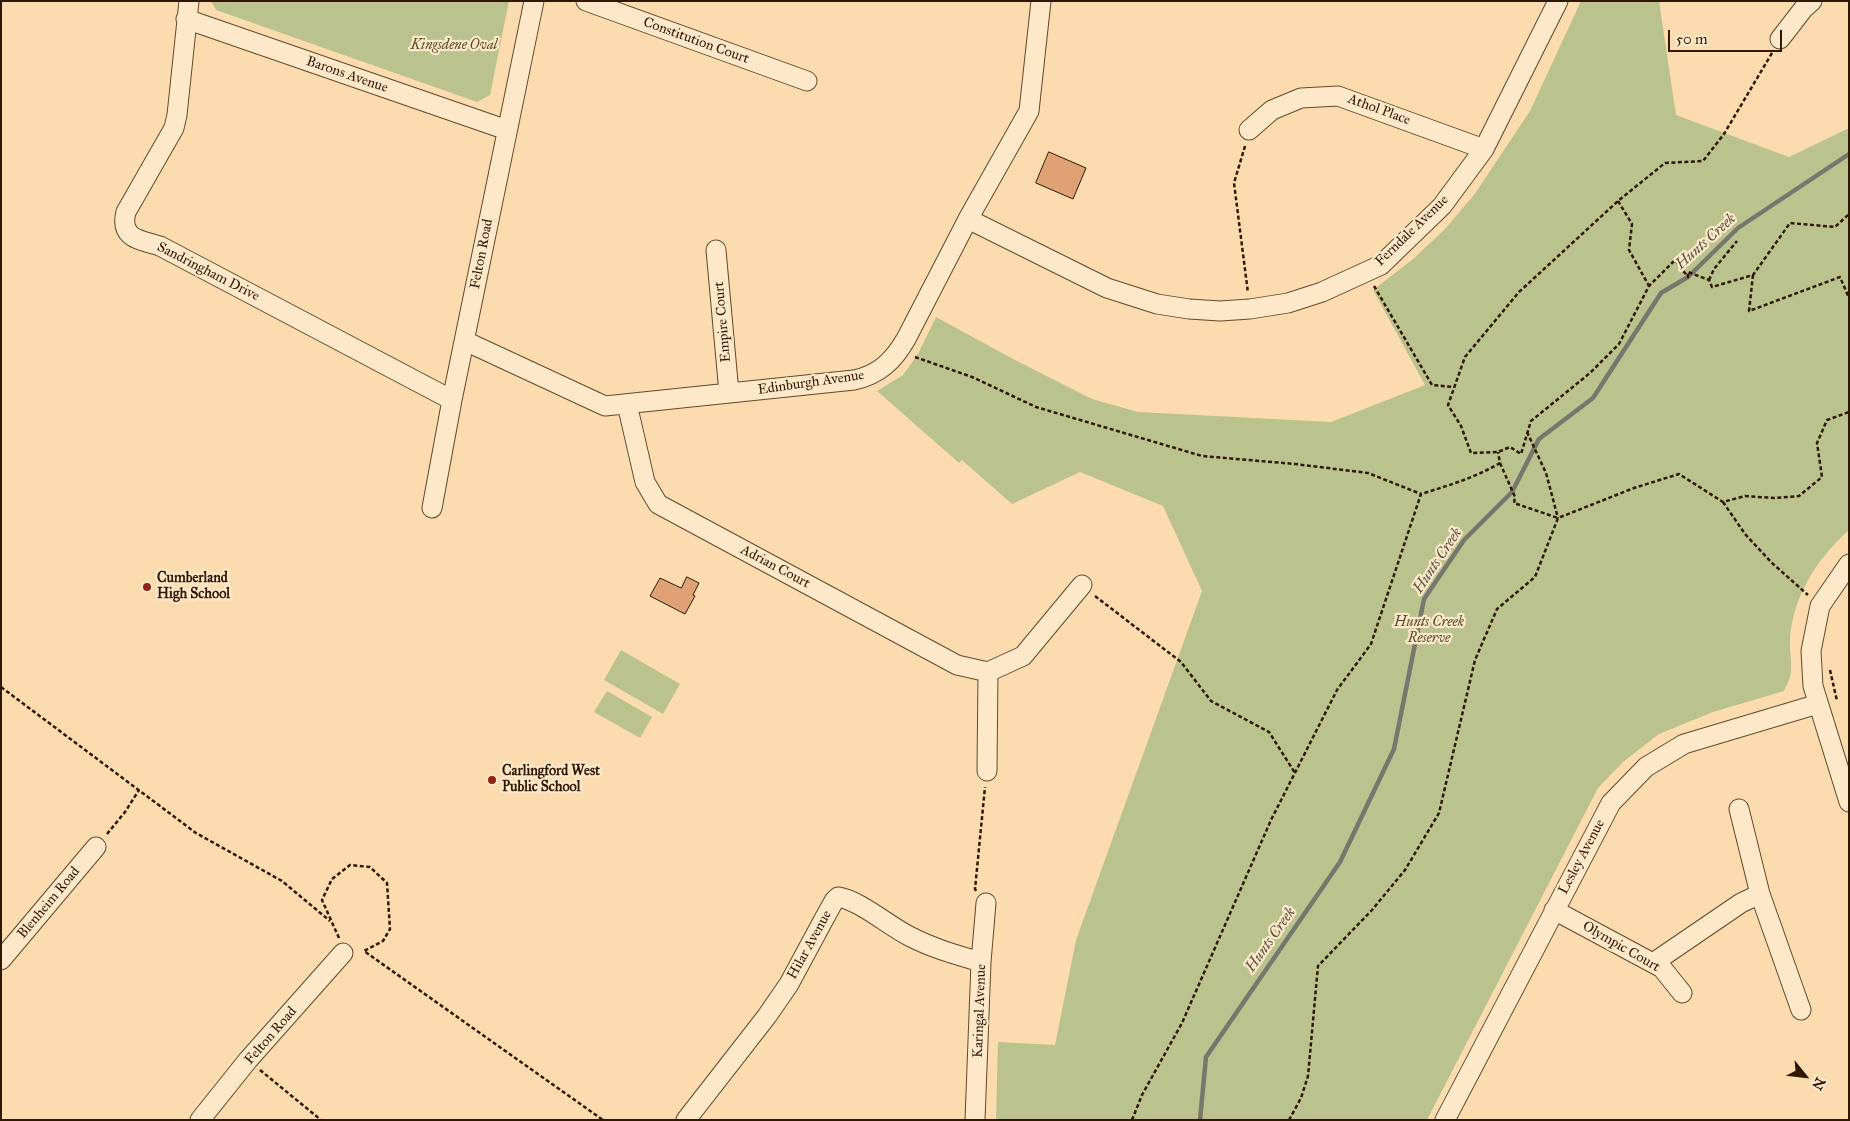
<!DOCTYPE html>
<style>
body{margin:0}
#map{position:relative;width:1850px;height:1121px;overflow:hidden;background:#fcdcae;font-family:"IM FELL Great Primer",serif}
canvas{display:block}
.frame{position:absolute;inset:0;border:2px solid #301800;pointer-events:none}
.north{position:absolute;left:1780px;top:1051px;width:50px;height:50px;-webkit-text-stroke:4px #fde8ca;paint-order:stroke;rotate:119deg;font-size:14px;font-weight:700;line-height:20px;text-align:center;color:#301800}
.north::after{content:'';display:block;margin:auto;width:18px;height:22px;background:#301800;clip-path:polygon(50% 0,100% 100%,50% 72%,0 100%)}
.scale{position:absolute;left:1668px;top:30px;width:114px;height:22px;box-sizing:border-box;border:2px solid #301800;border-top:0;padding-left:6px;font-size:15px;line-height:18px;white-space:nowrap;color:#301800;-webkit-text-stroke:4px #fde8ca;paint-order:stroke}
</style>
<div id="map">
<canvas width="1850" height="1121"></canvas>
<div class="frame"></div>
<div class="north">N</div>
<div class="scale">50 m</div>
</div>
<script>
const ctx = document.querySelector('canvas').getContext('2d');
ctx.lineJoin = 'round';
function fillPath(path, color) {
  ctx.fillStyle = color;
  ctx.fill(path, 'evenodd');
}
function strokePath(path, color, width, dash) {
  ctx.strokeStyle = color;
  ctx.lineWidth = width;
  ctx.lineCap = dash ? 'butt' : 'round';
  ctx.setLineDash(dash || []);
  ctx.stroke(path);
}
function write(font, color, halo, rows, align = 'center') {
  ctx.font = font + ' "IM FELL Great Primer",serif';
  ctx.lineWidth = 4.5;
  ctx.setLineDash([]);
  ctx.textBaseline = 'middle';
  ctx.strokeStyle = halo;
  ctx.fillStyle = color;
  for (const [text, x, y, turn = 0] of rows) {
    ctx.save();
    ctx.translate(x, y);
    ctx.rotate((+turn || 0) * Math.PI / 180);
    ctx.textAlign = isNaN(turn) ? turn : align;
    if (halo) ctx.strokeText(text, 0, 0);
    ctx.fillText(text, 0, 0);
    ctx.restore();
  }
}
const green = new Path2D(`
 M211 1H509L490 95 477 102 216 10Z
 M1581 1H1659L1676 115 1789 157 1849 128V530C1817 559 1794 594 1790 638 1789 650 1793 665 1790 677 1789 681 1786 686 1784 691L1713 712 1659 734 1623 762 1598 788 1427 1120H996L998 1042 1055 1045 1076 940 1202 591 1163 506 1080 472 1012 504 962 460 959 463 877 391 903 375 918 354 936 317 1013 359 1092 399 1138 412 1331 422 1425 385 1373 290 1413 259 1444 230 1474 195 1530 111Z
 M621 650 680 684 663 714 604 680Z
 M607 691 652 717 640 738 594 712Z`);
const stream = new Path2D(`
 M1200 1120 1206 1057 1340 862 1394 749 1424 599 1464 540 1512 492 1539 439 1593 398 1661 293 1688 277 1738 228 1849 154`);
const building = new Path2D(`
 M1049 152 1086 168 1073 199 1036 183Z
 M687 577 699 583 693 595 695 596 685 614 650 596 660 578 681 588Z`);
const path = new Path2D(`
 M1772 53 1724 134 1703 161 1665 163 1618 201 1519 292 1465 357 1448 405 1461 426 1471 453 1498 452 1510 447 1521 454 1531 421 1590 373 1619 344 1649 286 1675 260 1688 277V272L1709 280 1712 287 1753 275 1790 223 1835 227 1849 214
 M1245 146 1234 183 1248 293
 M1618 201 1632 224 1629 250 1649 286
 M1753 275 1749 311 1840 277 1849 298
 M1709 280 1714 269 1737 241
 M1374 286 1432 385 1453 387
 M915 357 972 377 1036 407 1202 456 1295 464 1368 473 1421 494
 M1527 432 1546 473 1558 518
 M1500 463 1515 497 1514 503 1558 518
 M1723 502 1745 534 1772 563 1808 595
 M1095 596 1181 662 1211 701 1269 732 1295 773
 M1830 670 1837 701
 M1 687 196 833 282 881 330 921
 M107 834 125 812 139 790
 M976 891 975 889 985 787
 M339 938 322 900 332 879 350 865 370 867 387 883 390 929 383 941 364 951 603 1120
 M260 1070 321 1120
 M1132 1120 1142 1095 1182 1023 1271 820 1337 690 1371 644 1421 494C1450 485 1474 478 1500 463L1498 452
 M1289 1120 1301 1098 1308 1076 1318 966 1372 910 1405 870 1439 813 1475 660 1497 609 1535 577 1558 518 1634 488 1679 474 1723 502 1745 496 1774 498 1799 496 1822 477 1817 443 1827 420 1849 412`);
const minor = new Path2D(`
 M189 1 177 115 174 128 126 212C119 239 141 240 160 246L452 400
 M586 1 807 81
 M186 19 507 130
 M1780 39 1804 8 1812 1
 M1249 130 1272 110 1301 98 1338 96 1484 149
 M968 219 1107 288 1157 304 1189 309 1220 311 1250 309 1288 303 1322 292 1381 265 1442 206 1484 149 1558 1
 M716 250 729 393
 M465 341 605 406 854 380C879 375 894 360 906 339L968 219 1029 111 1041 1
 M627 404 645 482 658 504 957 665 988 672 1023 656 1082 585
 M432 508 452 400 534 1
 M1849 564 1820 606 1811 651 1813 686 1849 802
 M987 771 988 672
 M1739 809 1760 894
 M1554 910 1662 968 1682 993
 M1 960 96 847
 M1653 963 1741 903 1760 894 1801 1010
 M200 1120 248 1060 343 953
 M686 1120 767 1016 789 984 824 919 834 901 838 897C859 900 889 926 909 936 932 948 956 955 981 962
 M975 1120 981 962 986 903
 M1445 1120 1611 803 1646 767 1684 744 1818 704`);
const markers = [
 [147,587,5,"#8f2418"],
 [492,780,5,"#8f2418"]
];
const streetNames = [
 ["Constitution Court",696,41,20],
 ["Barons Avenue",347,75,19],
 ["Athol Place",1379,110,20],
 ["Ferndale Avenue",1412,231,-44],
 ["Felton Road",482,254,-79],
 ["Sandringham Drive",208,272,27],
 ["Empire Court",723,322,-95],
 ["Edinburgh Avenue",811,383,-8],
 ["Adrian Court",775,567,28],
 ["Lesley Avenue",1582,857,-62],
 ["Blenheim Road",49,903,-50],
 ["Hilar Avenue",810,945,-61],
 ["Olympic Court",1621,947,30],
 ["Karingal Avenue",980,1011,-88],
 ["Felton Road",271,1036,-49]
];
const parkNames = [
 ["Kingsdene Oval",454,46],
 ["Hunts Creek",1429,623],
 ["Reserve",1429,639]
];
const poiNames = [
 ["Cumberland",157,579],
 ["High School",157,595],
 ["Carlingford West",502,772],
 ["Public School",502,788]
];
const waterNames = [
 ["Hunts Creek",1706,242,-42],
 ["Hunts Creek",1438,561,-56],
 ["Hunts Creek",1271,940,-55]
];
fillPath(green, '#bac28e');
strokePath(stream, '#76786e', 4.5);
fillPath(building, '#e0a274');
strokePath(building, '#301800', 1);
strokePath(minor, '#63492c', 21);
strokePath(path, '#301800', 2.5, [4, 2.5]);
strokePath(minor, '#fde8ca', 19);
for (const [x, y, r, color] of markers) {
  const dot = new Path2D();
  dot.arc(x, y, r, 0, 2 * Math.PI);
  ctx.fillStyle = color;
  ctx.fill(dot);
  strokePath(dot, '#fde8ca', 2);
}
write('14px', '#301800', '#fde8ca', streetNames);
write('italic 14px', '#594b2b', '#fde8ca', parkNames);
write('bold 14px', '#301800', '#fde8ca', poiNames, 'left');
write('italic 15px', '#595040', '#fde8ca', waterNames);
</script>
